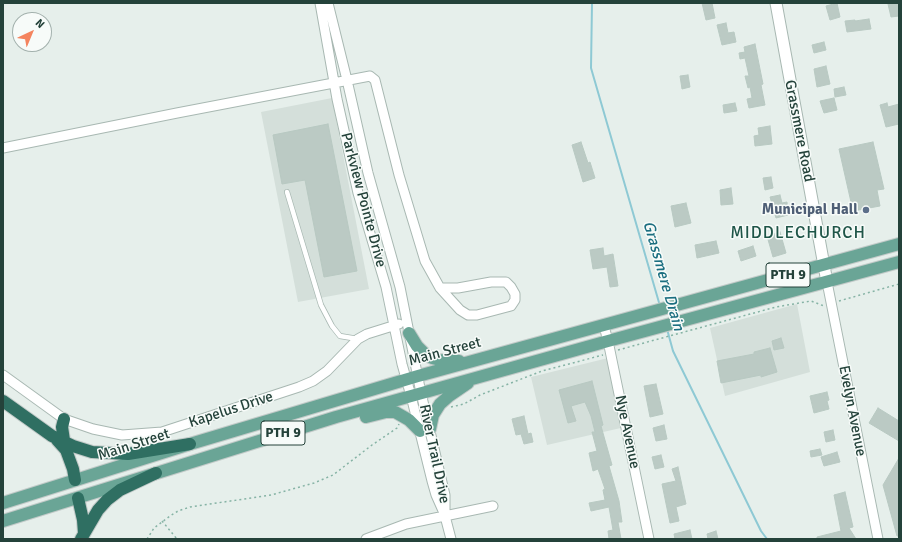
<!DOCTYPE html>
<html>
<head>
<meta charset="utf-8">
<style>
  body { margin:0 }
  #map { position:relative; width:902px; height:542px; overflow:hidden; background:#e6efeb; font-family:Signika,sans-serif }
  canvas { display:block }
  .frame { position:absolute; inset:0; border:4px solid #24423a; pointer-events:none }
  .north { position:absolute; left:12px; top:12px; width:40px; height:40px; box-sizing:border-box; background:#f7fbf9; border:1px solid #a3b1ad; border-radius:50%; rotate:44deg; font-size:11px; font-weight:700; line-height:16px; text-align:center; color:#24423a }
  .north::after { content:''; display:block; margin:auto; width:14px; height:18px; background:#f4845f; clip-path:polygon(50% 0,100% 100%,50% 72%,0 100%) }
</style>
</head>
<body>
<div id="map">
<canvas width="902" height="542"></canvas>
<div class="frame"></div>
<div class="north">N</div>
</div>
<script>
const g = document.querySelector('canvas').getContext('2d');
g.lineJoin = 'round';
function paint(path, color) { g.fillStyle = color; g.fill(path, 'evenodd'); }
const poly = rows => new Path2D(rows.map(r => 'M' + r).join(''));
function trace(path, color, width, dash) { g.strokeStyle = color; g.lineWidth = width; g.lineCap = dash ? 'butt' : 'round'; g.setLineDash(dash || []); g.stroke(path); }
function write(font, color, halo, rows, align = 'center') {
  g.font = font + ' Signika,sans-serif'; g.lineWidth = 3; g.setLineDash([]); g.textBaseline = 'middle'; g.strokeStyle = halo; g.fillStyle = color; for (const [text, x, y, turn = 0] of rows) {
    g.save(); g.translate(x, y); g.rotate((+turn || 0) * Math.PI / 180); g.textAlign = isNaN(turn) ? turn : align; if (halo) g.strokeText(text, 0, 0); g.fillText(text, 0, 0); g.restore();
  }
}
paint(poly([
  [332,98,369,289,298,302,261,112],
  [797,304,810,372,725,396,710,328],
  [608,358,625,427,547,445,531,377]
]), '#d4dfda');
trace(poly([
  [592,3,591,68,660,306],
  [667,329,673,351,761,531,767,539]
]), '#8ec9d4', 2);
const building = poly([
  [702,3,712,3,715,18,706,20,702,3],
  [837,3,840,17,830,20,826,6,837,3],
  [899,3,899,16,891,17,888,4,899,3],
  [869,19,871,29,847,32,845,21,855,20,855,21,869,19],
  [726,23,728,33,734,32,736,42,722,45,717,25,726,23],
  [824,42,826,50,814,53,812,45,824,42],
  [755,44,763,84,761,85,765,105,749,108,747,99,752,98,750,87,748,88,745,76,749,76,745,58,740,59,739,53,745,52,744,47,755,44],
  [826,66,830,84,817,87,814,69,826,66],
  [688,75,690,87,682,89,680,76,688,75],
  [844,87,846,95,835,97,834,89,844,87],
  [834,98,837,110,824,113,820,101,834,98],
  [735,103,737,111,724,113,723,105,735,103],
  [887,103,888,107,899,104,899,124,886,127,880,105,887,103],
  [328,124,357,271,324,277,305,180,282,184,273,135,328,124],
  [770,126,772,144,755,146,754,136,759,135,758,128,770,126],
  [581,142,588,163,590,162,595,178,583,182,572,145,581,142],
  [873,142,884,189,877,190,880,206,853,211,839,149,873,142],
  [771,177,773,188,765,190,763,178,771,177],
  [731,188,733,204,721,205,720,190,731,188],
  [780,195,782,203,787,202,788,215,776,218,770,197,780,195],
  [686,203,691,223,675,227,671,206,686,203],
  [780,232,786,253,773,257,767,236,780,232],
  [716,241,719,253,697,258,695,245,716,241],
  [753,246,756,256,741,261,738,251,753,246],
  [603,248,604,256,613,254,618,286,610,287,607,267,593,269,590,250,603,248],
  [781,338,784,348,774,350,772,341,781,338],
  [770,348,777,372,761,377,761,375,721,383,717,361,754,354,754,352,770,348],
  [592,381,603,425,601,426,612,465,609,466,619,501,622,522,618,522,621,539,609,539,608,531,613,530,609,507,591,511,589,503,605,500,603,490,605,489,598,469,593,471,589,453,597,451,592,432,595,432,591,416,585,402,571,406,576,421,568,423,559,390,592,381],
  [656,384,663,414,650,417,644,386,656,384],
  [827,392,829,400,827,401,829,409,814,413,810,396,827,392],
  [878,408,899,421,899,441,869,423,878,408],
  [524,416,528,434,531,433,533,442,524,444,521,434,516,435,512,419,524,416],
  [664,425,667,439,656,441,653,428,664,425],
  [833,430,835,440,826,442,824,432,833,430],
  [820,449,822,455,811,457,810,451,820,449],
  [837,452,840,462,824,466,821,457,837,452],
  [661,455,664,467,655,469,652,457,661,455],
  [899,458,899,536,897,536,883,485,899,458],
  [678,467,686,504,676,507,679,521,670,523,662,484,676,481,672,469,678,467],
  [845,492,853,527,849,528,856,539,817,539,817,537,841,531,834,495,845,492],
  [690,530,692,539,675,539,674,534,690,530],
  [716,531,718,539,708,539,707,534,716,531]
]);
paint(building, '#bbcac4');
trace(building, '#b8c9c2', 1);
const service = poly([
  [287,192,321,305,332,326,340,336,358,339]
]);
const minor = poly([
  [320,3,337,99,358,193,386,287,402,364,411,396,432,481,436,495,444,513],
  [328,3,347,80,368,173,400,287,421,393,445,495,445,516,451,539],
  [3,148,177,113,370,76,375,80,399,175,425,261,440,288,460,310,468,315,477,315,511,306,515,300,515,294,511,287,506,282,491,282,458,288,440,288],
  [827,282,878,539],
  [604,326,608,341,649,539],
  [3,375,64,419,93,429,122,435,162,432,299,387,313,381,327,371,358,339,367,334,399,324],
  [366,539,406,524,493,506]
]);
const tertiary = poly([
  [776,3,827,282]
]);
const primary = poly([
  [409,333,417,346,426,355,432,358,440,360,459,361],
  [366,417,386,412,395,412,409,420,420,431],
  [430,429,433,415,440,404,449,396,468,383],
  [3,503,190,444,418,376,899,244],
  [3,521,336,417,608,341,899,262]
]);
const motorway = poly([
  [3,401,52,436,73,446,92,452,128,454,190,444],
  [64,419,62,427,65,447],
  [57,440,66,450,73,469,75,480],
  [78,498,83,520,84,533],
  [81,539,98,510,107,500,120,490,156,473]
]);
trace(service, '#a8b8b2', 6);
trace(minor, '#a8b8b2', 11);
trace(tertiary, '#a8b8b2', 13);
trace(primary, '#c2cac8', 14);
trace(motorway, '#c2cac8', 14);
trace(poly([
  [839,301,899,284],
  [618,350,776,307,811,301,824,306],
  [451,407,464,404,480,395,542,371,603,355],
  [162,521,177,539],
  [147,539,154,528,170,516,178,511,190,507,271,495,314,483,333,475,372,445,397,428,399,424]
]), '#86b3a5', 1.5, [2, 3]);
trace(service, '#fff', 4.5);
trace(minor, '#fff', 9);
trace(tertiary, '#fff', 11);
trace(primary, '#6aa596', 12);
trace(motorway, '#2f6f62', 12);
for (const [x, y, r, color] of [
  [866,210,4,"#5c6f8a"]
]) { const dot = new Path2D(); dot.arc(x, y, r, 0, 2 * Math.PI); g.fillStyle = color; g.fill(dot); trace(dot, '#f7fbf9', 1.5); }
for (const [x, y, w] of [
  [788,275,44],
  [283,433,44]
]) { const box = new Path2D(); box.roundRect(x - w / 2, y - 12, w, 24, 3); g.fillStyle = '#f7fbf9'; g.fill(box); trace(box, '#24423a', 1); }
write('bold 14px', '#24423a', null, [
  ["PTH 9",788,275],
  ["PTH 9",283,433]
]);
write('15px', '#24423a', '#f7fbf9', [
  ["Grassmere Road",799,131,79],
  ["Parkview Pointe Drive",363,200,75],
  ["Main Street",445,352,-15],
  ["Kapelus Drive",231,410,-18],
  ["Evelyn Avenue",852,411,79],
  ["Nye Avenue",627,432,78],
  ["Main Street",134,445,-18],
  ["River Trail Drive",434,454,78]
]);
write('bold 15px', '#4e5e75', '#f7fbf9', [
  ["Municipal Hall",858,210]
], 'right');
write('italic 16px', '#1c6f80', '#f7fbf9', [
  ["Grassmere Drain",663,276,74]
]);
g.letterSpacing = '1px';
write('17px', '#1f5548', '#f7fbf9', [
  ["MIDDLECHURCH",798,234]
]);
g.letterSpacing = '0px';
</script>
</body>
</html>
